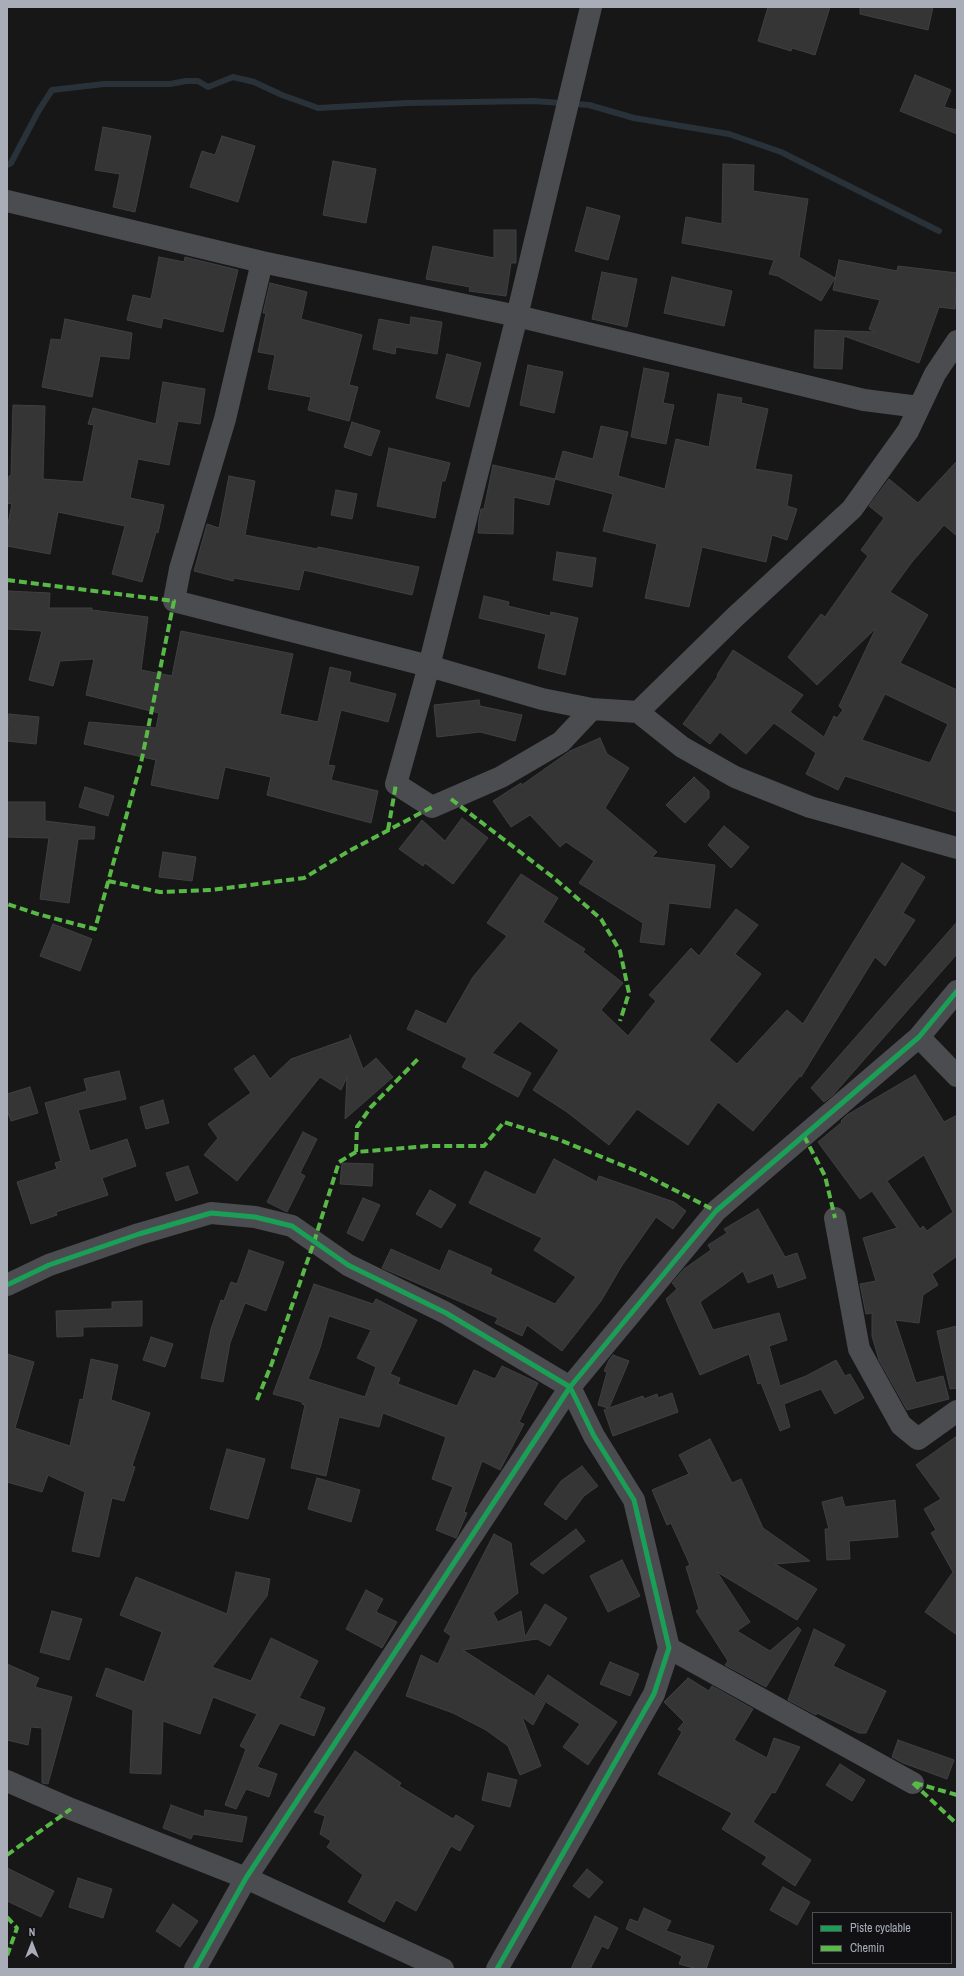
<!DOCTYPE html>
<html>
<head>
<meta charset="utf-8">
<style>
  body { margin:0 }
  #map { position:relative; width:964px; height:1976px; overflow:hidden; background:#171717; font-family:"Archivo Narrow",sans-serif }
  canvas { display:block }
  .frame { position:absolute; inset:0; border:8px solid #a8adb8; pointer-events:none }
  .legend { position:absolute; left:812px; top:1912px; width:140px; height:52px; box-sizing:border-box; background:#111113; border:1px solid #4d4f55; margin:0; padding:5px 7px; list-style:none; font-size:12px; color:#a8adb8 }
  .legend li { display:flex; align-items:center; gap:8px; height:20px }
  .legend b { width:20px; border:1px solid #4d4f55 }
  .north { position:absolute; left:12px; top:1924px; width:40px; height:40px; -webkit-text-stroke:3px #111113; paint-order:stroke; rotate:0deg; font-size:11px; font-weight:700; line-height:16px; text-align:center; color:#a8adb8 }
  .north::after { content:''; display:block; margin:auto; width:14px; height:18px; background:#a8adb8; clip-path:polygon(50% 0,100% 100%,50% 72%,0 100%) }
</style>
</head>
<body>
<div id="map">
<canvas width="964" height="1976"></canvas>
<div class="frame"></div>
<ul class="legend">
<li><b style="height:5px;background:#1a9f57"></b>Piste cyclable</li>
<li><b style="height:5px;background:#58b947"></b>Chemin</li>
</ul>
<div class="north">N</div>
</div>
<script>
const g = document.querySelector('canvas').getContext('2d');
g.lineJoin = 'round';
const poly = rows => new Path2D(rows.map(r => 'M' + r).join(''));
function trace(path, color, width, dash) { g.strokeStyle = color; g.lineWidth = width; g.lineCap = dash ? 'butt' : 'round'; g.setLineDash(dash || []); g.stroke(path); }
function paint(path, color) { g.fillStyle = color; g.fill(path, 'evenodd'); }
trace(poly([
  [7,165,11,163,39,110,52,90,104,84,170,84,186,81,198,81,208,87,233,77,254,82,282,95,318,108,407,103,534,101,589,105,634,118,729,134,781,152,939,231]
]), '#2a3239', 6);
const building = poly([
  [768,7,830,7,815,55,792,48,791,51,758,41,768,7],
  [860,7,933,7,928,30,860,14,860,7],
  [915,75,951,90,944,107,957,110,957,134,900,111,915,75],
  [103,127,151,136,135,212,113,207,120,174,95,170,103,127],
  [222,136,255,146,238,202,190,187,202,151,215,155,222,136],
  [333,161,376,169,366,223,323,215,333,161],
  [723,164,754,165,753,191,808,199,799,257,835,278,821,301,778,276,769,274,774,260,682,243,686,217,722,224,723,164],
  [587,207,620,216,608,260,575,251,587,207],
  [494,230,516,230,516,263,511,263,506,296,469,291,470,287,426,279,433,246,494,258,494,230],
  [159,257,184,262,185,257,238,270,223,332,163,318,161,328,127,320,133,295,151,299,159,257],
  [839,260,897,271,898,266,957,273,955,309,939,307,919,363,844,336,842,369,814,368,815,330,875,332,869,329,880,300,833,290,839,260],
  [602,272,637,279,627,327,592,319,602,272],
  [672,277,732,291,724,326,664,313,672,277],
  [270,283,307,292,301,319,362,335,349,385,358,387,349,421,308,410,311,397,268,389,275,355,258,352,266,313,263,313,270,283],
  [411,317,442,322,437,354,396,347,395,354,373,349,379,319,410,325,411,317],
  [65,319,132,333,129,359,100,356,92,397,42,387,51,339,61,340,65,319],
  [447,354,481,363,469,407,436,398,447,354],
  [528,365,563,372,554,413,520,405,528,365],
  [644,368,669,373,663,403,674,405,666,444,631,437,644,368],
  [163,382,205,389,200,424,178,421,169,465,138,459,130,498,164,505,158,533,156,532,142,582,112,574,125,526,58,512,50,554,7,546,7,529,12,504,7,503,9,476,11,476,13,405,45,406,43,479,83,482,94,425,88,424,93,408,156,424,163,382],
  [718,394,742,398,741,403,768,409,755,469,792,475,787,506,797,509,787,540,772,535,766,562,702,547,689,607,645,598,657,544,603,531,613,494,555,479,563,451,593,459,601,426,628,432,618,476,665,489,676,439,709,447,718,394],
  [352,422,380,431,371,456,344,447,352,422],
  [389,448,450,463,445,481,442,481,435,518,377,506,389,448],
  [957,461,957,536,944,525,912,562,890,592,928,615,900,663,957,690,957,812,845,776,838,790,806,774,816,753,774,723,746,754,720,732,710,744,683,724,718,676,717,675,733,650,803,695,790,712,824,737,834,716,837,718,843,710,839,706,876,628,817,685,788,657,821,614,825,617,868,556,861,550,884,518,869,506,889,479,918,503,957,461],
  [885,694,948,724,930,763,862,740,885,694],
  [493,465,555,479,549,505,514,497,513,534,478,533,479,519,481,509,484,509,493,465],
  [229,476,255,481,245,535,317,549,318,547,419,567,412,595,304,570,299,590,234,578,233,581,194,571,207,524,219,528,229,476],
  [336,490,357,494,352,519,331,515,336,490],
  [557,552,596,558,592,587,553,580,557,552],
  [8,591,50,593,49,608,92,608,92,610,148,617,141,670,172,676,181,631,293,654,280,714,318,722,330,667,351,672,349,682,396,694,388,722,341,710,328,765,335,766,331,780,378,791,371,823,267,795,271,777,225,767,218,799,151,785,156,760,84,744,89,722,156,728,159,713,86,695,94,659,60,661,53,686,29,680,42,631,7,629,8,591],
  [484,596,509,602,508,606,550,616,551,612,578,618,565,675,538,668,546,634,479,618,484,596],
  [479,700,480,706,522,715,515,741,480,732,437,737,434,705,479,700],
  [9,714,39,717,36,744,7,741,9,714],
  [600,738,607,754,629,768,605,808,657,852,652,857,715,865,710,908,669,903,664,945,640,942,643,923,579,883,594,861,566,842,560,847,530,815,511,827,493,801,521,783,522,785,570,751,600,738],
  [694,777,709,791,709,798,685,823,666,805,694,777],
  [85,787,114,796,108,816,79,807,85,787],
  [7,802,45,802,45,821,95,827,94,839,78,839,69,903,40,899,49,838,7,837,7,802],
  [462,818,488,838,453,884,425,863,423,866,399,849,422,820,445,841,462,818],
  [724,826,749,847,731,868,708,845,724,826],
  [163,852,196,857,192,881,159,877,163,852],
  [902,863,925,877,903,913,915,920,885,966,875,957,801,1077,800,1076,753,1131,718,1102,688,1145,637,1109,609,1145,567,1112,533,1090,559,1050,520,1021,492,1053,531,1073,518,1097,462,1067,467,1058,407,1029,416,1010,446,1024,473,977,507,936,487,923,521,874,558,898,543,922,585,949,583,952,623,983,601,1010,628,1036,656,1001,649,995,691,948,699,956,736,909,758,925,735,954,761,974,709,1040,737,1064,787,1010,803,1024,902,863],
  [957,922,957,954,833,1095,824,1102,811,1088,957,922],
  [53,924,92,939,80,971,40,956,53,924],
  [350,1035,363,1069,376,1058,393,1077,345,1119,347,1077,341,1090,320,1077,237,1181,204,1155,218,1138,208,1124,251,1093,234,1069,254,1055,270,1079,291,1059,350,1038,350,1035],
  [119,1071,126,1099,78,1110,90,1151,127,1139,136,1166,102,1178,108,1195,56,1212,57,1215,31,1224,17,1182,57,1169,55,1163,61,1161,45,1103,87,1091,84,1079,119,1071],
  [915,1075,944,1122,957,1115,957,1256,932,1274,938,1285,923,1295,919,1323,895,1320,916,1383,943,1376,949,1399,907,1410,879,1360,872,1336,872,1313,866,1314,860,1284,876,1281,863,1238,897,1228,872,1191,860,1199,818,1142,842,1122,841,1121,847,1115,915,1075],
  [924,1155,953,1212,927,1231,923,1226,920,1229,887,1181,924,1155],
  [30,1087,38,1113,11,1121,7,1110,7,1094,30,1087],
  [163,1100,169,1123,146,1129,140,1107,163,1100],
  [303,1132,317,1139,300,1173,305,1176,287,1212,267,1202,303,1132],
  [554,1159,597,1182,599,1176,674,1202,686,1211,673,1229,656,1217,621,1267,601,1301,562,1351,527,1325,522,1336,495,1323,498,1318,382,1268,391,1249,440,1271,449,1250,492,1269,490,1274,555,1304,576,1277,534,1250,542,1238,469,1203,485,1171,535,1195,554,1159],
  [342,1163,373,1164,372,1186,340,1184,342,1163],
  [188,1166,198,1193,176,1201,166,1173,188,1166],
  [430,1190,456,1205,441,1228,416,1214,430,1190],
  [363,1198,380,1205,363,1241,347,1233,363,1198],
  [758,1209,785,1257,797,1253,806,1278,778,1288,773,1273,748,1283,743,1271,700,1302,713,1330,779,1313,787,1340,769,1346,780,1386,806,1376,836,1360,845,1376,850,1374,864,1398,835,1414,821,1389,784,1404,790,1427,780,1431,761,1383,758,1384,749,1354,700,1375,666,1299,677,1289,672,1283,684,1269,711,1250,708,1245,727,1233,724,1229,758,1209],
  [249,1250,284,1262,266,1311,245,1303,230,1343,223,1382,201,1378,211,1329,221,1300,224,1301,231,1282,237,1284,249,1250],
  [314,1284,373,1304,376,1299,417,1320,390,1374,400,1378,398,1384,457,1406,474,1370,495,1379,502,1366,538,1383,519,1422,524,1424,500,1470,482,1461,464,1512,467,1513,456,1538,436,1530,453,1487,432,1479,446,1437,383,1413,379,1427,339,1417,326,1476,291,1468,305,1405,302,1404,302,1402,273,1394,314,1284],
  [329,1316,371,1330,357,1358,376,1367,365,1397,308,1379,320,1348,329,1316],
  [142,1301,142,1326,83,1327,83,1336,57,1337,56,1311,112,1309,112,1302,142,1301],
  [957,1326,957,1388,950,1389,937,1331,957,1326],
  [151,1337,173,1344,165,1367,143,1360,151,1337],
  [7,1354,34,1362,15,1428,70,1446,80,1399,83,1400,91,1359,118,1365,111,1400,150,1413,132,1466,135,1467,124,1501,112,1498,99,1557,72,1551,85,1492,48,1475,42,1492,7,1482,7,1354],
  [613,1355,629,1361,609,1408,643,1396,644,1399,657,1394,658,1398,672,1393,678,1412,613,1436,604,1410,608,1408,598,1405,607,1372,604,1371,609,1360,613,1355],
  [957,1436,957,1635,925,1612,953,1572,931,1533,936,1530,924,1509,941,1499,916,1465,957,1436],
  [710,1439,732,1483,741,1479,763,1528,810,1561,775,1564,817,1589,797,1620,717,1572,750,1622,737,1631,770,1651,798,1627,801,1630,766,1687,725,1665,728,1661,696,1611,699,1609,686,1567,690,1565,671,1523,667,1525,652,1490,689,1474,679,1455,710,1439],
  [227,1449,265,1459,248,1519,210,1509,227,1449],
  [582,1466,598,1486,584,1496,566,1520,544,1504,561,1481,582,1466],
  [317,1478,360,1490,351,1522,308,1509,317,1478],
  [842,1497,845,1507,895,1500,898,1537,849,1541,850,1559,827,1560,825,1529,829,1529,822,1502,842,1497],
  [576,1529,585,1541,543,1574,530,1564,576,1529],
  [494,1534,511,1543,518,1593,493,1613,498,1622,521,1611,525,1637,545,1604,567,1618,550,1646,537,1639,463,1650,545,1703,533,1725,522,1717,541,1766,520,1775,508,1746,486,1730,453,1713,406,1696,421,1655,438,1664,451,1636,444,1631,494,1534],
  [622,1560,640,1596,608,1612,590,1576,622,1560],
  [236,1572,270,1579,267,1596,212,1667,251,1681,271,1638,318,1661,299,1698,325,1708,314,1736,280,1723,257,1767,277,1774,269,1797,246,1789,236,1809,225,1805,246,1749,240,1746,257,1714,213,1697,200,1734,163,1721,161,1774,130,1773,133,1710,96,1696,106,1668,144,1682,162,1632,120,1615,136,1577,227,1614,236,1572],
  [366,1590,383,1599,376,1612,397,1622,382,1648,346,1629,366,1590],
  [52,1611,82,1619,69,1660,40,1652,52,1611],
  [814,1629,845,1645,833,1666,886,1691,866,1733,859,1733,817,1713,816,1715,788,1700,814,1629],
  [610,1662,639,1674,630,1696,600,1684,610,1662],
  [7,1664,39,1678,35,1687,72,1697,48,1784,42,1783,42,1728,31,1727,28,1745,7,1740,7,1664],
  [548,1675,617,1722,588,1765,563,1747,580,1724,535,1695,548,1675],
  [688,1678,709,1691,712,1686,753,1709,734,1740,767,1758,774,1738,800,1747,775,1793,772,1792,753,1822,811,1860,795,1886,762,1864,767,1857,722,1829,732,1813,658,1774,682,1732,678,1729,684,1722,664,1702,688,1678],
  [898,1740,954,1760,947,1779,903,1763,892,1757,898,1740],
  [355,1751,401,1783,399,1786,453,1819,456,1815,474,1826,460,1851,451,1846,416,1911,396,1900,384,1922,348,1902,363,1875,327,1847,331,1841,320,1834,325,1816,314,1812,355,1751],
  [840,1764,865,1780,852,1801,826,1785,840,1764],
  [488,1773,517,1780,510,1807,482,1800,488,1773],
  [171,1805,204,1817,205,1810,247,1817,242,1842,193,1834,191,1839,163,1828,171,1805],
  [7,1868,54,1891,41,1917,7,1901,7,1868],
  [587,1869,603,1882,589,1898,573,1886,587,1869],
  [78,1878,112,1889,103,1918,69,1907,78,1878],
  [783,1887,810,1902,797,1925,770,1910,783,1887],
  [173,1904,198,1921,180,1947,156,1931,173,1904],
  [644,1908,671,1921,666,1931,714,1946,706,1969,697,1969,679,1964,682,1956,626,1929,630,1919,638,1922,644,1908],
  [595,1916,618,1928,608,1949,602,1946,590,1969,571,1969,595,1916]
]);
paint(building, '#353536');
trace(building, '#3f4043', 1);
trace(poly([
  [591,7,517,316,429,666,396,784,432,807,501,777,561,742,592,709],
  [7,201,262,262,517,316,864,400,919,407],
  [262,262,225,419,180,569,174,601,429,666,542,699,592,709,638,712,682,747,735,777,810,807,957,848],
  [638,712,735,617,852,509,908,431,935,374,957,341],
  [919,1037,957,1076],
  [835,1218,859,1349,901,1425,918,1439,957,1411],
  [7,1285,49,1265,139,1234,211,1213,255,1217,292,1226,348,1265,446,1313,570,1387,594,1436,634,1500,669,1648,654,1694,497,1969],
  [669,1648,913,1783],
  [7,1781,71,1809,246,1878,443,1969],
  [195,1969,246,1878,570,1387,716,1211,919,1037,957,991]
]), '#4b4c50', 22);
trace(poly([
  [7,580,174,601,141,763,95,929,41,915,7,904],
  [451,799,554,878,601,919,620,951,629,993,620,1021],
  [388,830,396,784],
  [108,881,160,892,211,890,304,878,349,851,432,807],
  [804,1136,825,1176,835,1218],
  [356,1152,357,1127,371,1107,418,1059],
  [257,1400,272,1363,314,1242,339,1162,356,1152,428,1146,484,1146,504,1122,560,1140,639,1172,716,1211],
  [913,1783,957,1824],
  [915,1783,957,1795],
  [7,1855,71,1809],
  [7,1917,17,1928,7,1956]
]), '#58b947', 4, [8, 4]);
trace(poly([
  [7,1285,49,1265,139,1234,211,1213,255,1217,292,1226,348,1265,446,1313,570,1387,594,1436,634,1500,669,1648,654,1694,497,1969],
  [195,1969,246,1878,570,1387,716,1211,919,1037,957,991]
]), '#1a9f57', 5);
</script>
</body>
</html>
